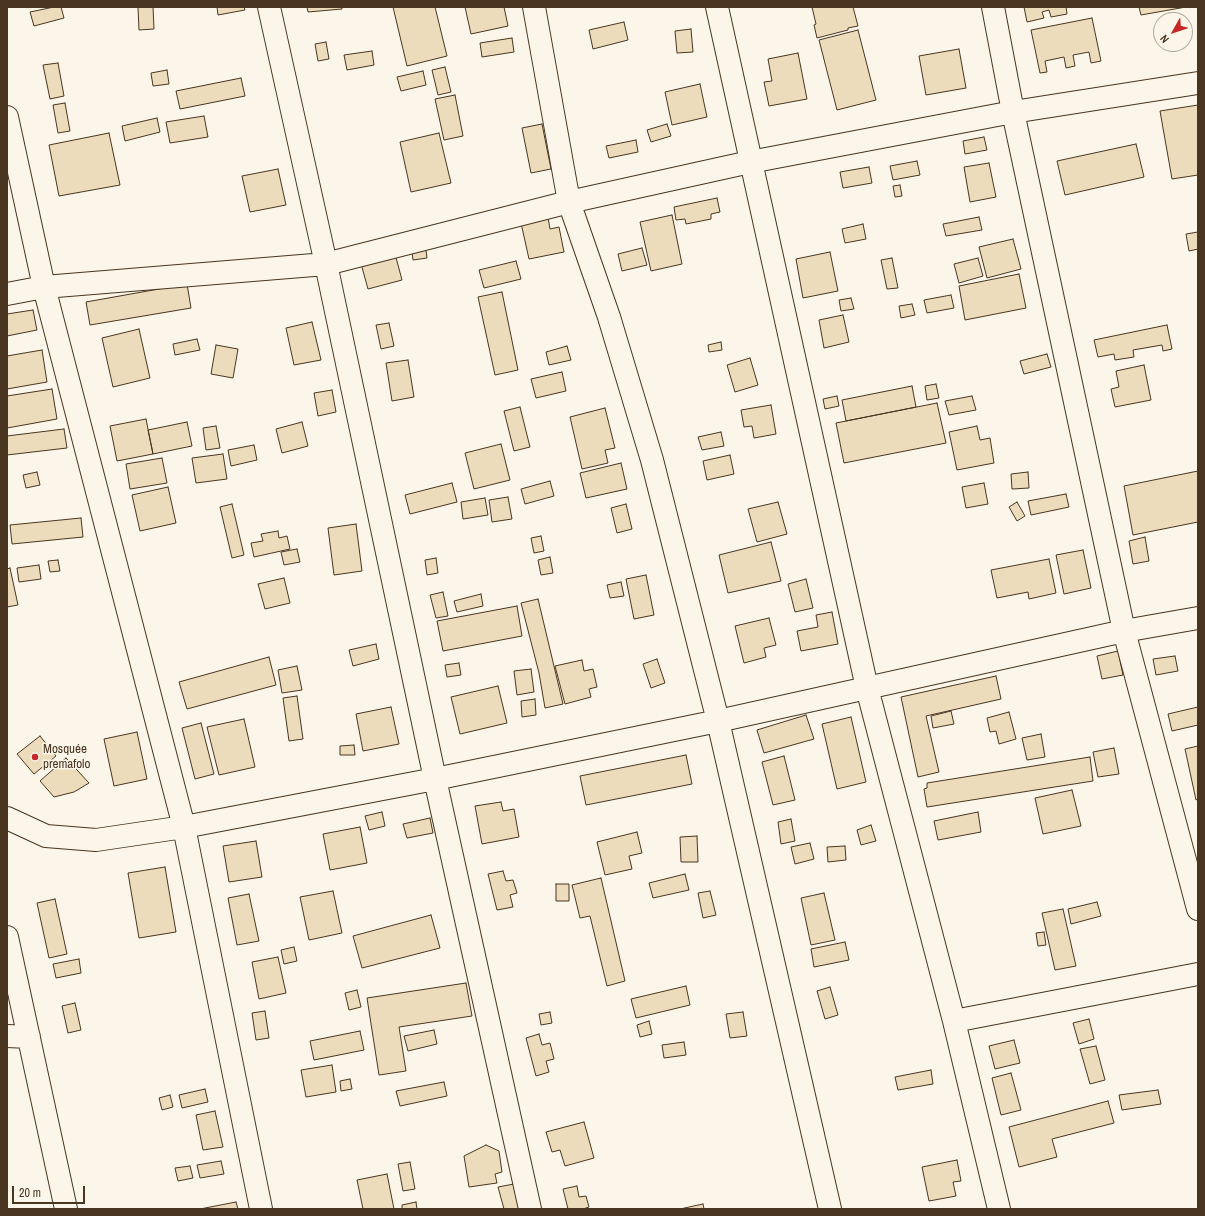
<!DOCTYPE html>
<html>
<head>
<meta charset="utf-8">
<style>
  body { margin:0 }
  #map { position:relative; width:1205px; height:1216px; overflow:hidden; background:#fbf6e9; font-family:"Archivo Narrow",sans-serif }
  canvas { display:block }
  .frame { position:absolute; inset:0; border:8px solid #4a3520; pointer-events:none }
  .north { position:absolute; left:1153px; top:12px; width:40px; height:40px; box-sizing:border-box; background:#fbf6e9; border:1px solid #b4a999; border-radius:50%; rotate:231deg; font-size:11px; font-weight:700; line-height:16px; text-align:center; color:#4a3520 }
  .north::after { content:''; display:block; margin:auto; width:14px; height:18px; background:#c62828; clip-path:polygon(50% 0,100% 100%,50% 72%,0 100%) }
  .scale { position:absolute; left:12px; top:1186px; width:73px; height:18px; box-sizing:border-box; border:2px solid #4a3520; border-top:0; padding-left:5px; font-size:12px; line-height:14px; white-space:nowrap; color:#4a3520; -webkit-text-stroke:3px #fbf6e9; paint-order:stroke }
</style>
</head>
<body>
<div id="map">
<canvas width="1205" height="1216"></canvas>
<div class="frame"></div>
<div class="north">N</div>
<div class="scale">20 m</div>
</div>
<script>
const g = document.querySelector('canvas').getContext('2d');
g.lineJoin = 'round';
function paint(path, color) { g.fillStyle = color; g.fill(path, 'evenodd'); }
const poly = rows => new Path2D(rows.map(r => 'M' + r).join(''));
function trace(path, color, width, dash) { g.strokeStyle = color; g.lineWidth = width; g.lineCap = dash ? 'butt' : 'round'; g.setLineDash(dash || []); g.stroke(path); }
function write(font, color, halo, rows, align = 'center') {
  g.font = font + ' "Archivo Narrow",sans-serif'; g.lineWidth = 3; g.setLineDash([]); g.textBaseline = 'middle'; g.strokeStyle = halo; g.fillStyle = color; for (const [text, x, y, turn = 0] of rows) {
    g.save(); g.translate(x, y); g.rotate((+turn || 0) * Math.PI / 180); g.textAlign = isNaN(turn) ? turn : align; if (halo) g.strokeText(text, 0, 0); g.fillText(text, 0, 0); g.restore();
  }
}
const building = poly([
  [54,7,61,7,64,18,34,26,30,12,54,7],
  [138,7,153,7,154,29,139,30,138,7],
  [217,7,244,7,245,10,218,15,217,7],
  [307,7,342,7,342,9,308,12,307,7],
  [393,7,435,7,447,56,407,66,393,7],
  [465,7,504,7,508,26,471,34,465,7],
  [812,7,853,7,858,26,848,28,848,30,817,38,814,25,816,24,812,7],
  [1024,7,1066,7,1067,14,1051,17,1049,10,1042,12,1044,18,1027,22,1024,7],
  [1139,7,1186,7,1141,15,1139,7],
  [1092,18,1101,61,1091,63,1089,52,1073,55,1075,66,1066,68,1064,57,1045,61,1047,72,1040,73,1031,30,1092,18],
  [624,22,628,40,593,49,589,30,624,22],
  [691,29,693,52,677,53,675,31,691,29],
  [858,30,876,100,837,110,819,40,858,30],
  [512,38,514,52,482,57,480,43,512,38],
  [326,42,329,59,318,61,315,44,326,42],
  [959,49,966,88,926,95,919,56,959,49],
  [372,51,374,65,347,70,344,55,372,51],
  [798,53,807,99,769,106,764,82,772,81,768,59,798,53],
  [58,63,64,96,50,99,43,65,58,63],
  [445,67,451,92,438,95,432,70,445,67],
  [167,70,169,84,153,86,151,73,167,70],
  [423,71,426,85,401,91,397,77,423,71],
  [241,78,245,96,180,109,176,91,241,78],
  [700,84,707,117,672,125,665,92,700,84],
  [455,95,463,136,444,140,435,99,455,95],
  [65,103,70,131,58,133,53,105,65,103],
  [1198,105,1198,175,1172,179,1160,111,1198,105],
  [204,116,208,137,170,143,166,122,204,116],
  [157,118,160,132,125,141,122,126,157,118],
  [542,124,551,169,531,173,522,128,542,124],
  [667,124,671,136,651,142,647,130,667,124],
  [109,133,120,185,59,196,49,145,109,133],
  [439,133,451,183,411,192,400,142,439,133],
  [984,137,987,150,965,154,963,141,984,137],
  [636,140,638,152,609,158,606,146,636,140],
  [1136,144,1144,177,1065,195,1057,161,1136,144],
  [917,161,920,175,893,180,890,166,917,161],
  [989,163,996,197,970,202,964,167,989,163],
  [869,167,872,183,843,188,840,172,869,167],
  [278,169,286,205,250,212,242,176,278,169],
  [900,185,902,196,895,197,893,186,900,185],
  [717,198,720,212,711,214,711,219,686,224,685,219,676,220,674,207,717,198],
  [672,215,682,264,651,271,640,222,672,215],
  [548,217,550,229,559,227,564,252,529,259,521,223,548,217],
  [979,217,982,230,946,236,943,224,979,217],
  [863,224,866,239,845,243,842,229,863,224],
  [1198,232,1198,249,1189,251,1186,234,1198,232],
  [1013,239,1021,269,987,278,979,247,1013,239],
  [425,243,427,258,413,260,411,245,425,243],
  [642,248,647,265,622,271,618,254,642,248],
  [394,250,402,280,368,289,360,260,394,250],
  [830,252,838,291,803,298,796,259,830,252],
  [892,258,898,288,887,289,881,260,892,258],
  [978,258,983,276,959,283,954,264,978,258],
  [516,261,521,279,484,288,479,270,516,261],
  [1019,274,1026,308,965,320,959,286,1019,274],
  [187,284,191,308,90,325,86,302,187,284],
  [502,292,518,370,495,375,478,297,502,292],
  [951,295,954,308,927,313,924,300,951,295],
  [851,298,854,309,841,311,839,300,851,298],
  [912,304,915,315,901,318,899,306,912,304],
  [33,310,37,330,7,336,7,314,33,310],
  [843,315,849,342,824,348,819,320,843,315],
  [312,322,321,360,294,365,286,328,312,322],
  [389,323,394,346,381,349,376,325,389,323],
  [1167,325,1172,349,1163,351,1162,345,1133,350,1134,357,1115,360,1114,354,1098,357,1094,340,1167,325],
  [139,329,150,378,113,387,102,338,139,329],
  [197,339,200,350,175,355,173,344,197,339],
  [721,342,722,350,709,352,708,345,721,342],
  [216,345,238,349,233,378,211,374,216,345],
  [567,346,571,360,549,365,546,352,567,346],
  [42,350,47,382,7,389,7,356,42,350],
  [1047,354,1051,367,1024,374,1020,361,1047,354],
  [750,358,758,385,735,392,727,365,750,358],
  [408,360,414,397,392,401,386,363,408,360],
  [1144,365,1151,400,1115,407,1111,389,1119,387,1116,371,1144,365],
  [562,372,566,391,536,398,531,379,562,372],
  [936,384,939,398,927,400,925,386,936,384],
  [912,386,916,407,846,421,842,400,912,386],
  [52,389,57,419,7,428,7,396,52,389],
  [332,390,336,412,318,416,314,393,332,390],
  [837,396,839,406,825,409,823,399,837,396],
  [972,396,976,410,949,415,945,401,972,396],
  [937,403,946,443,844,463,836,423,937,403],
  [771,405,776,434,754,438,752,426,744,427,741,410,771,405],
  [520,407,530,447,514,451,504,411,520,407],
  [605,408,615,448,605,450,608,463,582,469,570,417,605,408],
  [146,419,153,454,117,461,110,426,146,419],
  [187,422,192,446,153,454,148,430,187,422],
  [302,422,308,446,282,453,276,429,302,422],
  [216,426,220,448,206,450,203,428,216,426],
  [977,426,980,440,990,438,994,463,957,470,949,432,977,426],
  [64,429,67,448,7,455,7,436,64,429],
  [721,432,724,446,702,450,698,437,721,432],
  [501,444,510,480,474,489,465,453,501,444],
  [254,445,257,460,231,466,228,450,254,445],
  [223,454,227,479,196,483,192,458,223,454],
  [730,455,734,474,707,480,703,461,730,455],
  [162,458,167,483,130,489,126,464,162,458],
  [621,463,627,489,586,498,580,473,621,463],
  [1198,471,1198,522,1133,535,1124,486,1198,471],
  [37,472,40,485,26,488,23,475,37,472],
  [1028,472,1029,488,1012,489,1011,474,1028,472],
  [550,481,554,496,525,504,521,489,550,481],
  [452,483,457,502,410,514,405,495,452,483],
  [984,483,988,504,966,508,962,487,984,483],
  [168,487,176,523,140,531,132,495,168,487],
  [1066,494,1069,507,1031,515,1028,501,1066,494],
  [508,497,512,519,492,522,489,500,508,497],
  [485,498,488,515,463,519,461,502,485,498],
  [778,502,787,534,757,542,748,509,778,502],
  [1017,502,1025,516,1017,521,1009,507,1017,502],
  [232,504,244,555,232,558,220,507,232,504],
  [626,504,632,529,617,533,611,508,626,504],
  [81,518,83,537,12,544,10,525,81,518],
  [356,524,362,571,334,575,328,528,356,524],
  [278,531,279,538,287,536,290,549,254,557,251,543,263,541,261,534,278,531],
  [541,536,544,551,534,553,531,538,541,536],
  [1145,537,1149,561,1133,564,1129,541,1145,537],
  [771,542,781,581,728,593,719,555,771,542],
  [297,549,300,562,284,565,281,552,297,549],
  [1083,550,1091,588,1064,594,1056,555,1083,550],
  [550,557,553,573,541,575,538,560,550,557],
  [436,558,438,573,427,575,425,560,436,558],
  [1049,559,1056,593,1029,599,1028,592,997,598,991,570,1049,559],
  [58,560,60,571,50,572,48,561,58,560],
  [39,565,41,579,19,582,17,568,39,565],
  [10,568,18,605,7,607,7,569,10,568],
  [646,575,654,615,634,619,626,579,646,575],
  [284,578,290,603,265,609,258,584,284,578],
  [806,579,813,608,795,612,788,584,806,579],
  [621,582,624,596,610,598,607,585,621,582],
  [443,592,448,616,436,618,430,595,443,592],
  [481,594,483,606,457,612,454,601,481,594],
  [538,599,563,704,545,708,539,673,521,603,538,599],
  [517,606,522,636,443,651,437,621,517,606],
  [832,612,838,644,801,651,797,631,818,627,816,615,832,612],
  [769,618,776,645,764,648,766,657,744,663,735,626,769,618],
  [376,644,379,659,353,666,349,650,376,644],
  [1118,651,1123,675,1102,679,1097,656,1118,651],
  [1175,656,1178,671,1156,675,1153,659,1175,656],
  [269,657,276,685,187,709,179,682,269,657],
  [657,659,665,683,651,688,643,664,657,659],
  [582,660,584,671,593,669,597,687,589,689,591,697,565,704,555,666,582,660],
  [459,663,461,675,447,677,445,665,459,663],
  [297,666,302,690,282,693,278,670,297,666],
  [531,669,534,692,517,695,514,671,531,669],
  [996,676,1001,699,926,716,939,772,918,777,901,697,996,676],
  [498,686,507,723,460,734,451,697,498,686],
  [297,696,303,739,289,741,283,698,297,696],
  [535,699,536,715,522,717,521,701,535,699],
  [391,707,399,744,363,751,356,714,391,707],
  [1198,707,1198,725,1172,731,1168,714,1198,707],
  [951,711,954,724,933,728,931,716,951,711],
  [1009,712,1016,739,999,744,996,731,990,732,987,718,1009,712],
  [806,715,814,739,764,753,757,730,806,715],
  [851,717,866,782,837,789,822,724,851,717],
  [244,719,255,767,219,775,207,727,244,719],
  [201,723,214,774,195,779,182,728,201,723],
  [137,732,147,779,114,786,104,739,137,732],
  [1041,734,1045,757,1027,760,1022,738,1041,734],
  [40,736,56,756,34,774,17,754,40,736],
  [354,745,355,755,340,755,340,746,354,745],
  [1198,746,1198,799,1196,800,1185,749,1198,746],
  [1114,748,1119,774,1098,777,1093,752,1114,748],
  [686,755,692,784,586,805,580,776,686,755],
  [784,756,795,800,773,805,762,762,784,756],
  [1090,757,1093,781,927,807,924,789,927,788,927,783,1090,757],
  [66,758,89,783,74,792,54,797,40,781,66,758],
  [1072,790,1081,826,1043,834,1035,798,1072,790],
  [501,802,503,811,514,809,519,837,482,844,475,806,501,802],
  [382,812,385,826,369,830,365,816,382,812],
  [978,812,981,832,938,840,934,821,978,812],
  [430,818,433,833,407,838,403,824,430,818],
  [791,819,795,841,781,844,778,822,791,819],
  [871,825,876,841,861,845,857,830,871,825],
  [360,827,367,863,330,870,323,834,360,827],
  [637,832,642,853,629,856,632,869,605,875,597,842,637,832],
  [697,836,698,862,681,862,680,837,697,836],
  [256,841,262,877,229,882,223,846,256,841],
  [810,843,814,859,795,864,791,847,810,843],
  [845,846,846,860,828,862,827,847,845,846],
  [165,867,176,932,139,938,128,873,165,867],
  [503,871,506,881,513,880,517,893,510,895,513,907,497,910,488,874,503,871],
  [685,874,689,890,653,898,649,883,685,874],
  [601,878,625,981,607,986,590,916,580,918,572,885,601,878],
  [556,884,569,884,569,901,556,901,556,884],
  [333,891,342,933,309,940,300,897,333,891],
  [710,891,716,915,703,918,698,893,710,891],
  [824,893,835,940,811,945,801,898,824,893],
  [249,894,259,941,237,945,228,898,249,894],
  [55,899,67,954,49,958,37,903,55,899],
  [1097,902,1101,916,1071,924,1068,909,1097,902],
  [1063,909,1076,966,1055,970,1042,913,1063,909],
  [431,915,440,948,362,968,353,936,431,915],
  [1044,932,1046,945,1038,946,1036,933,1044,932],
  [845,942,849,960,814,967,811,949,845,942],
  [294,947,297,961,284,964,281,950,294,947],
  [278,957,286,993,259,999,252,962,278,957],
  [79,959,81,973,56,978,53,964,79,959],
  [466,983,472,1016,399,1027,406,1071,379,1075,367,998,466,983],
  [686,986,690,1005,636,1018,631,999,686,986],
  [830,987,838,1015,825,1019,817,991,830,987],
  [357,990,361,1007,349,1010,345,993,357,990],
  [75,1003,81,1030,68,1033,62,1006,75,1003],
  [265,1011,269,1038,256,1040,252,1013,265,1011],
  [550,1012,552,1023,541,1025,539,1014,550,1012],
  [743,1012,747,1036,730,1038,726,1014,743,1012],
  [1089,1019,1094,1039,1079,1044,1073,1023,1089,1019],
  [649,1021,652,1034,640,1037,637,1025,649,1021],
  [434,1030,437,1044,408,1051,404,1036,434,1030],
  [360,1031,364,1050,314,1060,310,1041,360,1031],
  [539,1034,542,1045,550,1043,554,1059,546,1061,549,1072,536,1076,526,1038,539,1034],
  [1014,1040,1020,1063,995,1069,989,1046,1014,1040],
  [684,1042,686,1055,664,1058,662,1045,684,1042],
  [1096,1046,1105,1080,1090,1084,1080,1049,1096,1046],
  [332,1065,336,1092,306,1097,301,1070,332,1065],
  [931,1070,933,1084,898,1090,895,1077,931,1070],
  [1011,1073,1021,1110,1001,1115,992,1078,1011,1073],
  [350,1079,352,1089,341,1091,340,1081,350,1079],
  [444,1082,447,1096,400,1106,396,1091,444,1082],
  [205,1089,208,1102,182,1108,179,1095,205,1089],
  [1158,1090,1161,1104,1122,1110,1119,1095,1158,1090],
  [170,1095,173,1107,162,1110,159,1098,170,1095],
  [1108,1101,1114,1123,1052,1139,1057,1157,1019,1167,1009,1127,1108,1101],
  [215,1111,223,1147,203,1150,196,1115,215,1111],
  [584,1122,594,1158,565,1166,560,1150,552,1152,546,1132,584,1122],
  [486,1145,499,1151,502,1172,495,1174,497,1183,469,1187,464,1156,486,1145],
  [957,1160,961,1181,953,1182,956,1196,929,1201,922,1167,957,1160],
  [221,1161,224,1174,200,1178,197,1165,221,1161],
  [410,1162,415,1189,403,1191,398,1164,410,1162],
  [190,1166,193,1178,178,1181,175,1168,190,1166],
  [387,1174,394,1209,363,1209,357,1180,387,1174],
  [514,1184,520,1209,504,1209,498,1187,514,1184],
  [577,1186,579,1197,586,1196,589,1207,583,1209,568,1209,563,1189,577,1186],
  [236,1202,238,1209,200,1209,236,1202],
  [416,1202,417,1209,402,1209,402,1205,416,1202],
  [703,1204,704,1209,680,1209,703,1204]
]);
paint(building, '#ecdcbc');
trace(building, '#4a3520', 1);
const minor = poly([
  [269,7,326,264,435,779,530,1209],
  [534,7,569,202,609,317,652,460,718,721,830,1209],
  [717,7,867,688,954,1021,999,1209],
  [993,7,1013,112,1124,631,1198,909],
  [7,117,44,287,184,827,261,1209],
  [7,294,44,287,326,264,569,202,750,162,1013,112,1198,83],
  [7,818,46,836,96,840,184,827,435,779,718,721,1124,631,1198,618],
  [7,937,66,1209],
  [954,1021,1198,974],
  [7,1036,29,1037]
]);
trace(minor, '#4a3520', 24);
trace(minor, '#fbf6e9', 22);
for (const [x, y, r, color] of [
  [35,757,4,"#c62828"]
]) { const dot = new Path2D(); dot.arc(x, y, r, 0, 2 * Math.PI); g.fillStyle = color; g.fill(dot); trace(dot, '#fbf6e9', 1.5); }
write('13px', '#4a3520', '#fbf6e9', [
  ["Mosquée",43,750],
  ["premafolo",43,765]
], 'left');
</script>
</body>
</html>
